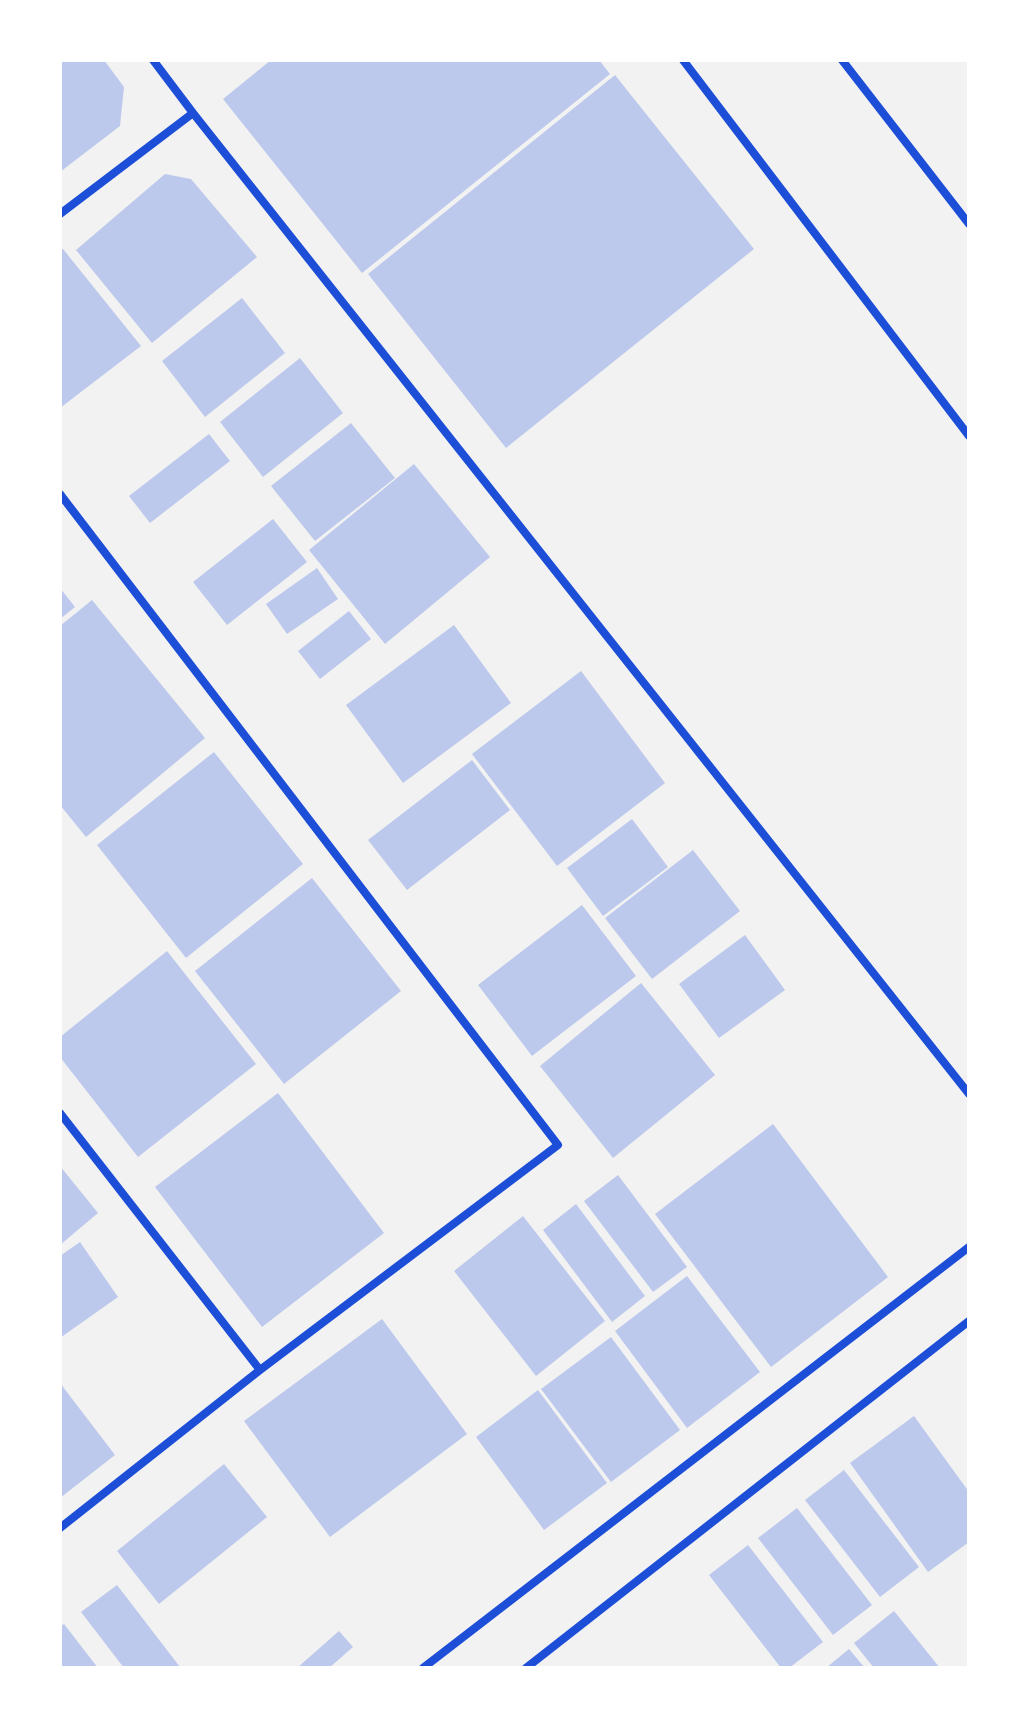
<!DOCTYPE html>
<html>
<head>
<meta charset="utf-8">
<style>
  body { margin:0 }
  #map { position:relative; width:1029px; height:1728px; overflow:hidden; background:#f2f2f2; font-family:"Fira Sans",sans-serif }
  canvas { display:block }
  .frame { position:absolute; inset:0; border:62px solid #fff; pointer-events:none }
</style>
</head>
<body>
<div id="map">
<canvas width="1029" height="1728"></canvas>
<div class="frame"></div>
</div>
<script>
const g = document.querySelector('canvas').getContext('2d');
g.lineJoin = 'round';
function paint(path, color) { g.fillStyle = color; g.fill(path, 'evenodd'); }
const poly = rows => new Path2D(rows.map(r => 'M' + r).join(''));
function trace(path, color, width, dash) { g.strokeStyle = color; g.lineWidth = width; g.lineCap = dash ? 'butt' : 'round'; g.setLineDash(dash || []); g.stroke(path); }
paint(poly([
  [60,60,104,60,124,87,120,126,60,172],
  [271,60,599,60,610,74,362,273,223,99],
  [615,75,754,249,506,448,368,274],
  [165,174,191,179,257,257,152,343,76,250],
  [63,249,141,346,60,408,60,251],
  [242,298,285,353,205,417,162,361],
  [300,358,343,413,263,477,220,422],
  [351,423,395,478,315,541,271,486],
  [209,434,230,461,150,523,129,496],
  [414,464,490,557,385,644,309,550],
  [273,519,307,562,227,625,193,582],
  [317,568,338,599,287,634,266,604],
  [60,588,75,607,60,619],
  [92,600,205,738,86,837,60,805,60,626],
  [349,611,371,639,320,679,298,651],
  [454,625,511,703,403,783,346,705],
  [581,671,665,783,557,866,472,754],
  [214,752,303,864,186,958,97,845],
  [472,760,510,810,407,890,368,840],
  [632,819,668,867,603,916,567,868],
  [693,850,740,911,652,979,605,918],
  [312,878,401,991,284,1084,195,971],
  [582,905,636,976,532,1056,478,985],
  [745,935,785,990,719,1038,679,984],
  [167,951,256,1064,138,1157,60,1057,60,1037],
  [641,983,715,1075,613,1158,540,1066],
  [278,1093,384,1233,262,1327,155,1187],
  [773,1124,888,1277,771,1367,655,1214],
  [60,1166,98,1213,60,1245],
  [618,1175,687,1267,653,1292,584,1201],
  [576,1204,645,1296,612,1322,543,1230],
  [523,1216,605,1321,536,1376,454,1271],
  [80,1242,118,1297,60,1338,60,1256],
  [687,1276,760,1372,687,1428,615,1331],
  [382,1319,467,1434,330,1537,244,1421],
  [611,1337,680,1430,611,1482,541,1389],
  [60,1383,115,1455,60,1498],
  [538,1390,607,1483,544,1530,476,1437],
  [914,1416,969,1492,969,1542,928,1572,850,1463],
  [224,1464,267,1517,159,1604,117,1551],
  [844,1470,919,1567,880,1597,805,1500],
  [797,1508,872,1605,833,1635,758,1538],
  [748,1545,823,1642,789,1668,781,1668,709,1575],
  [117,1585,180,1667,178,1668,124,1668,81,1612],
  [894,1611,940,1668,874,1668,854,1643],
  [64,1624,98,1668,60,1668,60,1627],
  [339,1631,353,1647,329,1668,297,1668],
  [849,1649,865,1668,826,1668]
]), '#bdc9ec');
trace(poly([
  [153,60,193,113,969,1094],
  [683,60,969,436],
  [842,60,969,224],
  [60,214,193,113],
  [60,494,558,1145,260,1370,60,1528],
  [60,1113,260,1370],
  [423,1668,969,1247],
  [526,1668,969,1321]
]), '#1d4ed8', 8);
</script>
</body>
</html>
